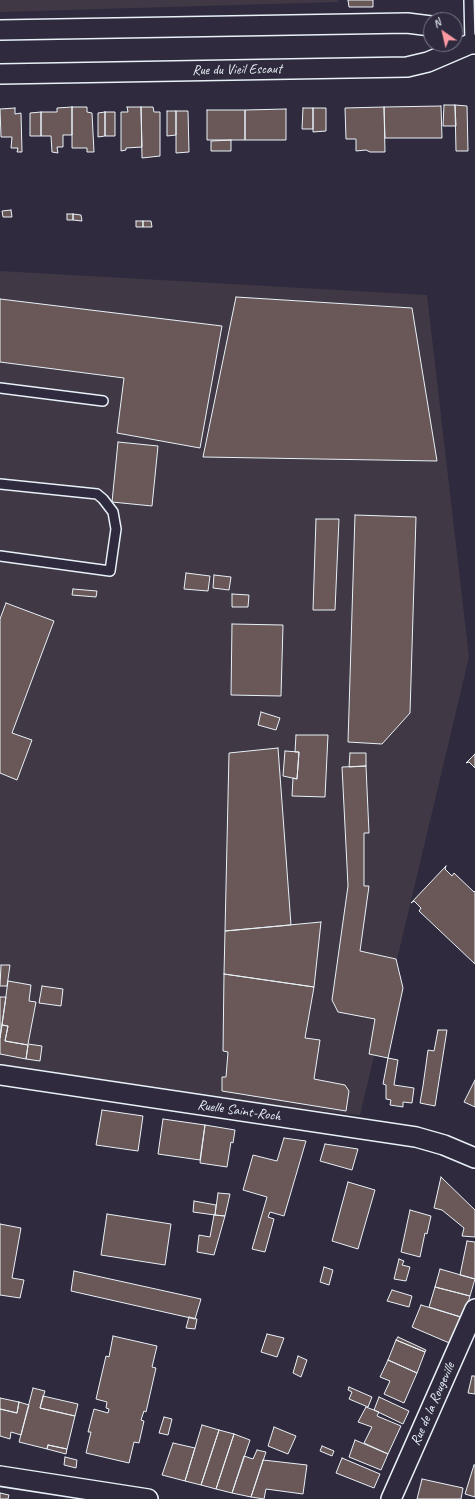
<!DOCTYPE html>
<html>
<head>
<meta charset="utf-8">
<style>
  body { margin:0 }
  #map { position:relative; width:475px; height:1499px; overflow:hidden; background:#2f2a3d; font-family:Caveat,sans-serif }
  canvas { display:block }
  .north { position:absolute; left:423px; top:12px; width:40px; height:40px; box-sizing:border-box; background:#2f2a3d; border:1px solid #797a88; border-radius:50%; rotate:326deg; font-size:11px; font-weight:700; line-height:16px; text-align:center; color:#e8f1f8 }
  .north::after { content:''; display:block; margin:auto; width:14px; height:18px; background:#ff9aa2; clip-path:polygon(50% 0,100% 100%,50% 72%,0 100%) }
</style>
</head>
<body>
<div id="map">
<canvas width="475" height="1499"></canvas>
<div class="north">N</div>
</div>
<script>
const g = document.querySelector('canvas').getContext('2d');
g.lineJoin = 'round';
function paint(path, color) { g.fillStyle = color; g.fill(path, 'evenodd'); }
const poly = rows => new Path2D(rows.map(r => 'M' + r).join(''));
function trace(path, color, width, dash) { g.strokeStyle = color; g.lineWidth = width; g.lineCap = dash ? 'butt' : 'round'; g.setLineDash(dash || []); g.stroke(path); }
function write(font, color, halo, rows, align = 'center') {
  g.font = font + ' Caveat,sans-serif'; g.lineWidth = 4; g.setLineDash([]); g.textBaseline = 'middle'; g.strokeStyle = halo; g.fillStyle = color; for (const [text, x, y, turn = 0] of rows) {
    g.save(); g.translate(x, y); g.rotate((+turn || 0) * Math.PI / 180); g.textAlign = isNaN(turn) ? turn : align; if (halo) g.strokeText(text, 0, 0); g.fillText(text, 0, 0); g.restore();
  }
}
paint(poly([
  [0,0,338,0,338,2,0,12],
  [0,271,427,295,469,657,360,1115,0,1077]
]), '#403845');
const building = poly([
  [348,0,373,0,373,7,349,7,348,0],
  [444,105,455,105,456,126,443,126,444,105],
  [455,105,467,106,468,151,456,151,455,105],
  [441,106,442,138,385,138,384,107,441,106],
  [72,107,72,135,63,135,63,147,57,147,58,153,52,152,51,136,41,136,41,112,57,112,57,108,72,107],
  [72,107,87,107,87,112,92,113,94,152,87,152,87,148,72,148,72,107],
  [127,107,141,107,142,147,126,148,126,150,121,151,121,112,128,112,127,107],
  [141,107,153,107,154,112,160,112,160,156,142,158,141,107],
  [384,107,385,152,370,152,366,150,356,151,356,139,346,139,345,108,384,107],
  [15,108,15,114,21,113,22,152,17,152,18,148,11,148,12,137,1,137,0,109,15,108],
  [303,108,313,108,313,129,302,129,303,108],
  [313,108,326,108,326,131,313,132,313,108],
  [286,109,286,140,245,140,245,110,286,109],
  [207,110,245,110,245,140,207,140,207,110],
  [167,111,176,111,176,135,167,136,167,111],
  [176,111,188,111,189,152,176,153,176,111],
  [41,112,41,136,30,136,30,113,41,112],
  [105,112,115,112,115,136,105,136,105,112],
  [105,112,105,136,98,137,98,113,105,112],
  [231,140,231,151,211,151,211,141,231,140],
  [11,210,12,217,3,217,2,211,11,210],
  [67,214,73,214,73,220,67,220,67,214],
  [73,214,81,215,82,221,73,220,73,214],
  [136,221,143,221,143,227,136,227,136,221],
  [143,221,151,221,152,227,143,227,143,221],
  [236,297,412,308,437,461,203,457,236,297],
  [0,299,222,326,200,448,117,433,124,378,0,362,0,299],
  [118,442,158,446,152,506,112,502,118,442],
  [355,515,416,517,410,713,382,744,348,742,355,515],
  [316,519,339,519,335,610,313,610,316,519],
  [186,573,210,576,208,591,184,589,186,573],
  [214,575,231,577,229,590,213,588,214,575],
  [73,589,97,591,96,597,72,595,73,589],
  [232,594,249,595,248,607,232,607,232,594],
  [6,603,54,621,12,733,32,740,17,780,0,773,0,619,6,603],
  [232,624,283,625,281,696,231,695,232,624],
  [261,712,280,718,276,730,258,725,261,712],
  [296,735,328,735,325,797,292,796,293,778,297,779,299,752,295,752,296,735],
  [278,748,291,925,225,931,229,753,278,748],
  [285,751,299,752,297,779,283,776,285,751],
  [350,753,366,753,366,766,349,767,350,753],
  [475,754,475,768,469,762,466,763,475,754],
  [366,766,369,833,364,833,364,886,369,886,360,951,396,959,403,988,388,1058,369,1054,375,1019,338,1012,332,1000,348,886,342,767,366,766],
  [446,866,445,869,452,876,454,873,474,892,475,891,475,964,419,911,421,908,414,901,411,903,446,866],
  [321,922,314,987,224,974,225,931,321,922],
  [1,965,10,965,7,986,0,986,1,965],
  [224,974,314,987,305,1038,320,1040,314,1079,345,1085,349,1091,346,1111,222,1091,222,1077,226,1077,228,1052,223,1051,224,974],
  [8,981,31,985,29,1001,36,1002,28,1044,42,1046,40,1061,26,1059,28,1045,5,1041,8,1026,2,1025,8,981],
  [42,986,63,989,61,1006,39,1003,42,986],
  [0,997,6,997,0,1038,0,997],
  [2,1025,8,1026,5,1041,28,1045,26,1059,0,1054,0,1038,2,1025],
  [438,1030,447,1030,435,1106,420,1103,423,1086,428,1050,434,1051,438,1030],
  [388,1058,398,1060,394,1085,414,1088,412,1103,403,1102,403,1107,390,1105,391,1100,386,1099,386,1085,383,1084,388,1058],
  [475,1080,475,1107,464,1102,475,1080],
  [102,1110,143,1116,138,1151,96,1145,102,1110],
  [163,1119,205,1125,200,1160,158,1154,163,1119],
  [205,1125,235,1130,233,1143,231,1142,227,1167,200,1163,205,1125],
  [284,1138,306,1141,284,1216,270,1212,268,1217,274,1219,265,1252,252,1249,267,1197,243,1190,253,1155,277,1161,284,1138],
  [325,1144,358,1149,352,1170,320,1161,325,1144],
  [441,1177,475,1210,475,1237,462,1236,464,1228,442,1210,434,1208,441,1177],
  [348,1182,375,1190,358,1249,332,1241,348,1182],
  [218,1193,230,1194,225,1216,215,1215,218,1193],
  [194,1201,216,1205,215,1215,193,1212,194,1201],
  [410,1210,431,1216,427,1234,425,1233,420,1257,401,1252,410,1210],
  [107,1214,171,1224,165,1265,101,1255,107,1214],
  [214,1215,225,1216,214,1255,197,1252,199,1235,210,1237,214,1215],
  [0,1224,21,1228,12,1278,24,1280,20,1298,0,1295,0,1224],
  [467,1241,475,1242,475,1279,460,1275,467,1241],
  [399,1259,404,1261,402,1265,410,1267,406,1281,394,1279,399,1259],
  [324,1267,333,1270,329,1285,320,1282,324,1267],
  [440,1269,475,1279,470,1296,435,1287,440,1269],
  [74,1271,201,1299,195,1319,71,1291,74,1271],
  [435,1287,470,1296,464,1318,429,1307,435,1287],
  [392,1290,412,1296,409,1307,387,1301,392,1290],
  [421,1305,464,1318,454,1345,412,1327,421,1305],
  [189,1317,197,1319,195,1329,186,1328,189,1317],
  [267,1334,284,1338,277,1357,261,1352,267,1334],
  [113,1336,157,1346,152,1367,156,1368,146,1412,144,1411,141,1420,144,1421,139,1443,134,1442,129,1463,86,1453,91,1432,88,1432,94,1409,108,1413,109,1409,106,1408,107,1402,96,1399,106,1356,109,1357,113,1336],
  [398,1337,426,1350,425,1352,396,1340,398,1337],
  [396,1340,425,1352,417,1373,388,1360,396,1340],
  [298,1356,307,1360,301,1377,293,1373,298,1356],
  [388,1360,417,1373,404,1403,384,1394,390,1381,380,1377,388,1360],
  [472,1376,475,1376,475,1394,468,1393,472,1376],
  [349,1387,372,1397,368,1407,349,1399,352,1392,348,1390,349,1387],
  [33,1388,45,1391,40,1408,75,1416,67,1449,48,1445,47,1449,19,1442,33,1388],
  [43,1396,78,1404,75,1416,40,1408,43,1396],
  [379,1397,409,1411,403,1424,374,1410,379,1397],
  [0,1398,19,1402,17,1413,0,1409,0,1398],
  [19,1402,29,1405,21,1435,11,1432,10,1439,0,1436,0,1409,17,1413,19,1402],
  [366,1407,379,1412,377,1416,401,1426,388,1454,364,1443,372,1427,358,1422,366,1407],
  [164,1417,172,1419,168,1435,159,1433,164,1417],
  [202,1425,219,1430,201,1485,185,1481,202,1425],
  [274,1427,296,1436,288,1454,268,1446,274,1427],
  [219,1430,234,1434,216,1489,201,1485,219,1430],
  [234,1434,250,1440,232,1493,216,1489,234,1434],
  [355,1440,388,1454,381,1470,349,1457,355,1440],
  [173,1443,195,1448,185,1481,162,1475,173,1443],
  [48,1445,67,1449,66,1454,47,1449,48,1445],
  [322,1446,334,1451,332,1456,320,1451,322,1446],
  [257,1450,266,1452,251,1497,232,1493,244,1456,253,1459,257,1450],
  [65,1457,77,1460,76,1468,64,1465,65,1457],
  [342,1458,380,1474,374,1488,336,1473,342,1458],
  [263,1460,307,1465,303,1494,266,1489,264,1499,251,1497,263,1460],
  [474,1465,475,1465,475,1497,465,1494,474,1465],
  [422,1479,463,1488,461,1499,417,1499,422,1479],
  [0,1493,9,1495,8,1499,0,1499,0,1493]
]);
paint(building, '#695857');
trace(building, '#e8f1f8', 1);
const service = poly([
  [469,0,470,44],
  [0,388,103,401],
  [0,484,97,494,103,499,113,512,116,529,110,571,0,556]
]);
const minor = poly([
  [0,30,407,23,431,26],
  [0,74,407,67,428,62,470,44,475,44],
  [0,1075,416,1137,444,1145,475,1158],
  [0,1476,148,1499],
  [391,1499,475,1309]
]);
trace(service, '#e8f1f8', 12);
trace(minor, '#e8f1f8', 22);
trace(service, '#2f2a3d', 9);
trace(minor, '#2f2a3d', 19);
write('14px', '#e8f1f8', '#2f2a3d', [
  ["Rue du Vieil Escaut",237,70,-1],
  ["Ruelle Saint-Roch",239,1111,8],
  ["Rue de la Rougeville",433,1404,-66]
]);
</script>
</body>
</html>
